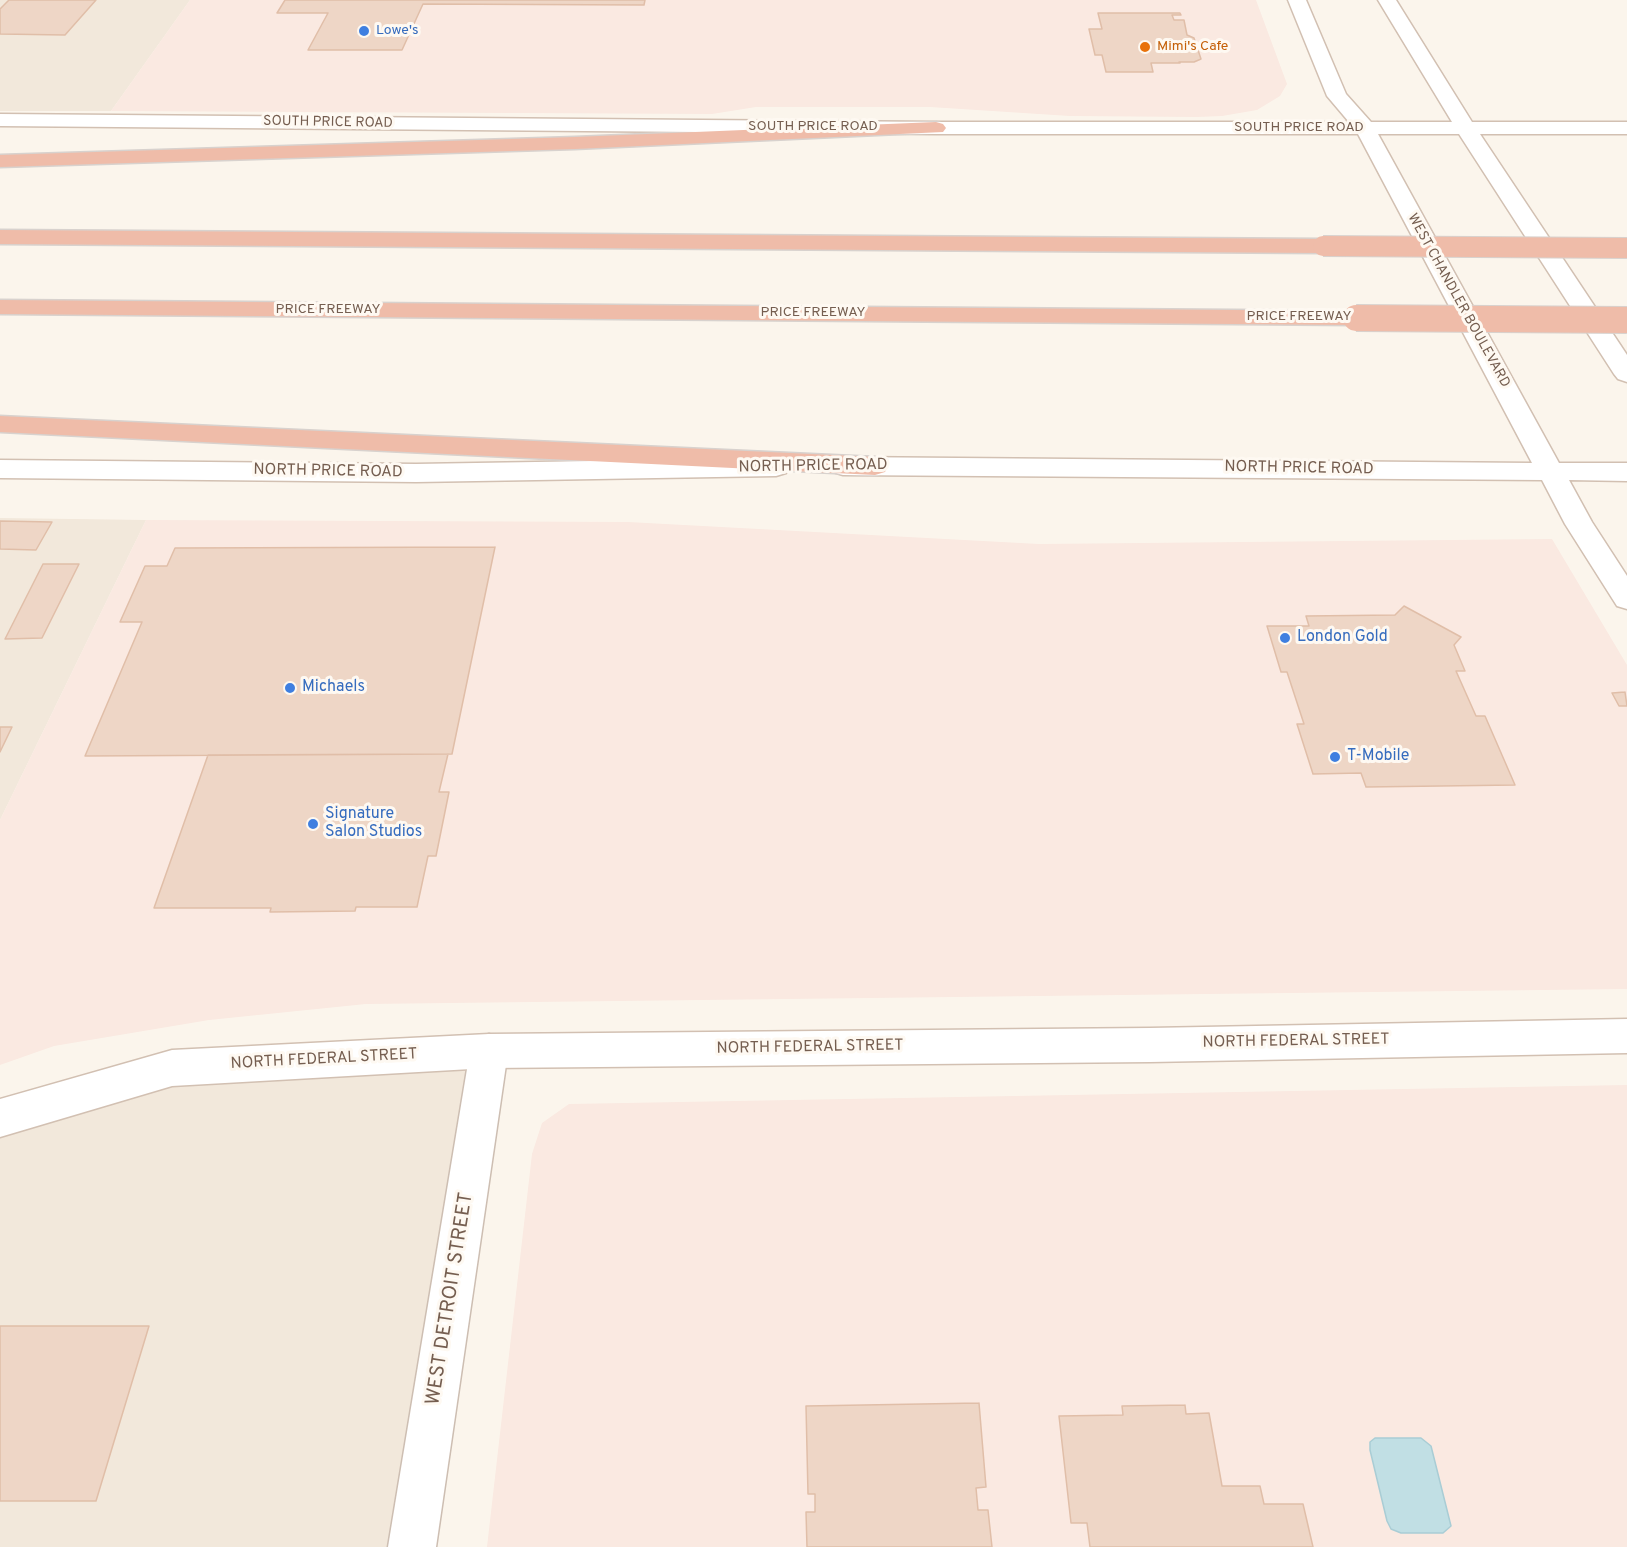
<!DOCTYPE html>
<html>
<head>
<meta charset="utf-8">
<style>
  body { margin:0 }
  canvas { display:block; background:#fbf5ec }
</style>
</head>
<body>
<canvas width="1627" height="1547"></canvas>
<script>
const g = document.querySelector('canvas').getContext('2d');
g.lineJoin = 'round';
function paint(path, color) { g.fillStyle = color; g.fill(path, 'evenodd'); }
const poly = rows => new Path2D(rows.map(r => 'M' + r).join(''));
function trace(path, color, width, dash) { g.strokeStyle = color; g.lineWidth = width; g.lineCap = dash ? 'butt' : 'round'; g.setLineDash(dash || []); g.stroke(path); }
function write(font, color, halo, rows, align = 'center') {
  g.font = font + ' Overpass,sans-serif'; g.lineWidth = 6; g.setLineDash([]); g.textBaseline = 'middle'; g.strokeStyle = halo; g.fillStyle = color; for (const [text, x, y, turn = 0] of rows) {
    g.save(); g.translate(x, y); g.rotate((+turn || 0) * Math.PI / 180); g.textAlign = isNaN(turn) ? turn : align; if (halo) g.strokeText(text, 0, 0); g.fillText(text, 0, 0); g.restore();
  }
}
paint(poly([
  [0,0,190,0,111,111,0,111],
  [0,518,146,520,0,820],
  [489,1051,411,1547,0,1547,0,1118,172,1068]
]), '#f2e8db');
paint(poly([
  [190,0,1256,0,1287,84,1280,96,1257,110,1222,116,1197,117,1070,116,930,107,756,107,712,114,111,111],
  [146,520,628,522,1039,544,1552,539,1627,665,1627,989,366,1004,209,1020,54,1046,0,1065,0,820],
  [1627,1085,1627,1547,487,1547,532,1154,542,1123,569,1104]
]), '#fae9e1');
const water = poly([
  [1375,1438,1421,1438,1431,1446,1451,1526,1443,1533,1401,1533,1391,1529,1387,1521,1370,1450,1370,1442,1375,1438]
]);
paint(water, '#c1dfe4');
trace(water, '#a9cdd5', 1.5);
const building = poly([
  [9,0,96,0,65,35,0,34,0,9,9,0],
  [285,0,645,0,644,5,423,4,402,50,308,50,328,13,277,13,285,0],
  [1098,13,1180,13,1181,15,1172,15,1174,20,1184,20,1187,35,1194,38,1201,59,1194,62,1179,62,1180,63,1151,63,1153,72,1106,72,1102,55,1095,55,1089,29,1102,29,1098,13],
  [0,521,52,522,36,550,0,549,0,521],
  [495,547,452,754,85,756,142,622,120,622,145,566,167,566,175,548,495,547],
  [43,564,79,564,42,638,5,639,43,564],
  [1404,606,1461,637,1454,645,1465,671,1456,671,1476,716,1485,716,1515,785,1366,787,1361,773,1313,774,1297,724,1304,724,1287,672,1281,672,1267,626,1309,626,1306,616,1395,615,1404,606],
  [1625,692,1627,706,1619,706,1612,693,1625,692],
  [0,727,12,727,0,752,0,727],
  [448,754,439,792,449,792,436,856,428,856,417,907,356,907,355,911,270,912,271,908,154,908,208,755,448,754],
  [0,1326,149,1326,96,1501,0,1501,0,1326],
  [979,1403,986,1487,976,1488,978,1510,988,1510,992,1547,807,1547,806,1512,815,1512,815,1494,808,1494,806,1406,979,1403],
  [1185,1405,1186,1414,1209,1413,1222,1486,1260,1486,1264,1504,1303,1504,1313,1547,1090,1547,1087,1523,1071,1523,1059,1416,1123,1415,1122,1406,1185,1405]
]);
paint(building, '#eed6c6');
trace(building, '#e0bea8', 1.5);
const street = poly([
  [489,1034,503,1039,508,1051,436,1547,388,1547,470,1051,475,1039,489,1034]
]);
const secondary = poly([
  [1288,0,1306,0,1346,94,1371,122,1452,122,1378,0,1396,0,1472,122,1627,122,1627,134,1480,134,1627,355,1627,382,1618,379,1614,374,1459,134,1378,134,1559,463,1627,463,1627,481,1569,480,1592,522,1627,576,1627,609,1617,606,1565,524,1542,480,843,475,833,472,830,466,833,460,843,457,1532,463,1358,134,936,134,0,126,0,114,936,122,1349,122,1327,96,1288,0],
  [776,458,786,461,789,467,786,473,776,476,416,482,0,478,0,460,416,464,776,458],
  [1627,1019,1627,1053,1150,1062,489,1068,172,1086,0,1137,0,1099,172,1050,489,1034,1150,1028,1627,1019]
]);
const highway = poly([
  [936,122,943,124,946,128,943,132,575,149,0,167,0,155,575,137,936,122],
  [0,230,1323,239,1331,241,1334,246,1331,251,1323,253,0,244,0,230],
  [0,300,1356,311,1364,313,1368,318,1364,323,1356,325,0,314,0,300],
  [0,416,875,457,885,460,888,466,885,472,875,475,0,432,0,416]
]);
trace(street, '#cdbeb2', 3);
trace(secondary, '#d2c0b2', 3);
trace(highway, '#d8d2ce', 3);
paint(street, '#fff');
paint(secondary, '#fff');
paint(highway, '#efbca9');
const highwayBridgeFar1 = poly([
  [1323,246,1627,248]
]);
const highwayBridge = poly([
  [1356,318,1627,320]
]);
trace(highwayBridgeFar1, '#d8d2ce', 22, []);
trace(highwayBridge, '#d8d2ce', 28, []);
trace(highwayBridgeFar1, '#efbca9', 20);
trace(highwayBridge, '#efbca9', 26);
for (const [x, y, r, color] of [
  [364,31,6,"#3f7fe0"],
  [1145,47,6,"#e8710a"],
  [1285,638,6,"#3f7fe0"],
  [290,688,6,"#3f7fe0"],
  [1335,757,6,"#3f7fe0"],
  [313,824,6,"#3f7fe0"]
]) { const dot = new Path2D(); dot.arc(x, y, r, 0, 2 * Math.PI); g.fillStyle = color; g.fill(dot); trace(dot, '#fef9f2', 2); }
write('14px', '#366cbe', '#fef9f2', [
  ["Lowe's",376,31]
], 'left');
write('14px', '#c56008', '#fef9f2', [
  ["Mimi's Cafe",1157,47]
], 'left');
write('14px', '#755e50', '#fef9f2', [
  ["SOUTH PRICE ROAD",328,123,1],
  ["SOUTH PRICE ROAD",813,127],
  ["SOUTH PRICE ROAD",1299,128],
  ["WEST CHANDLER BOULEVARD",1458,301,61],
  ["PRICE FREEWAY",328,310],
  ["PRICE FREEWAY",813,313],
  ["PRICE FREEWAY",1299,317]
]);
write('16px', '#755e50', '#fef9f2', [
  ["NORTH PRICE ROAD",813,467,-1],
  ["NORTH PRICE ROAD",1299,469,1],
  ["NORTH PRICE ROAD",328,472,1],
  ["NORTH FEDERAL STREET",1296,1042,-1],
  ["NORTH FEDERAL STREET",810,1048,-1],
  ["NORTH FEDERAL STREET",324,1060,-3]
]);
write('16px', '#366cbe', '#fef9f2', [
  ["London Gold",1297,638],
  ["Michaels",302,688],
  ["T-Mobile",1347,757],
  ["Signature",325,815],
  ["Salon Studios",325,833]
], 'left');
write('20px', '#755e50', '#fef9f2', [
  ["WEST DETROIT STREET",451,1299,-81]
]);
</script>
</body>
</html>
